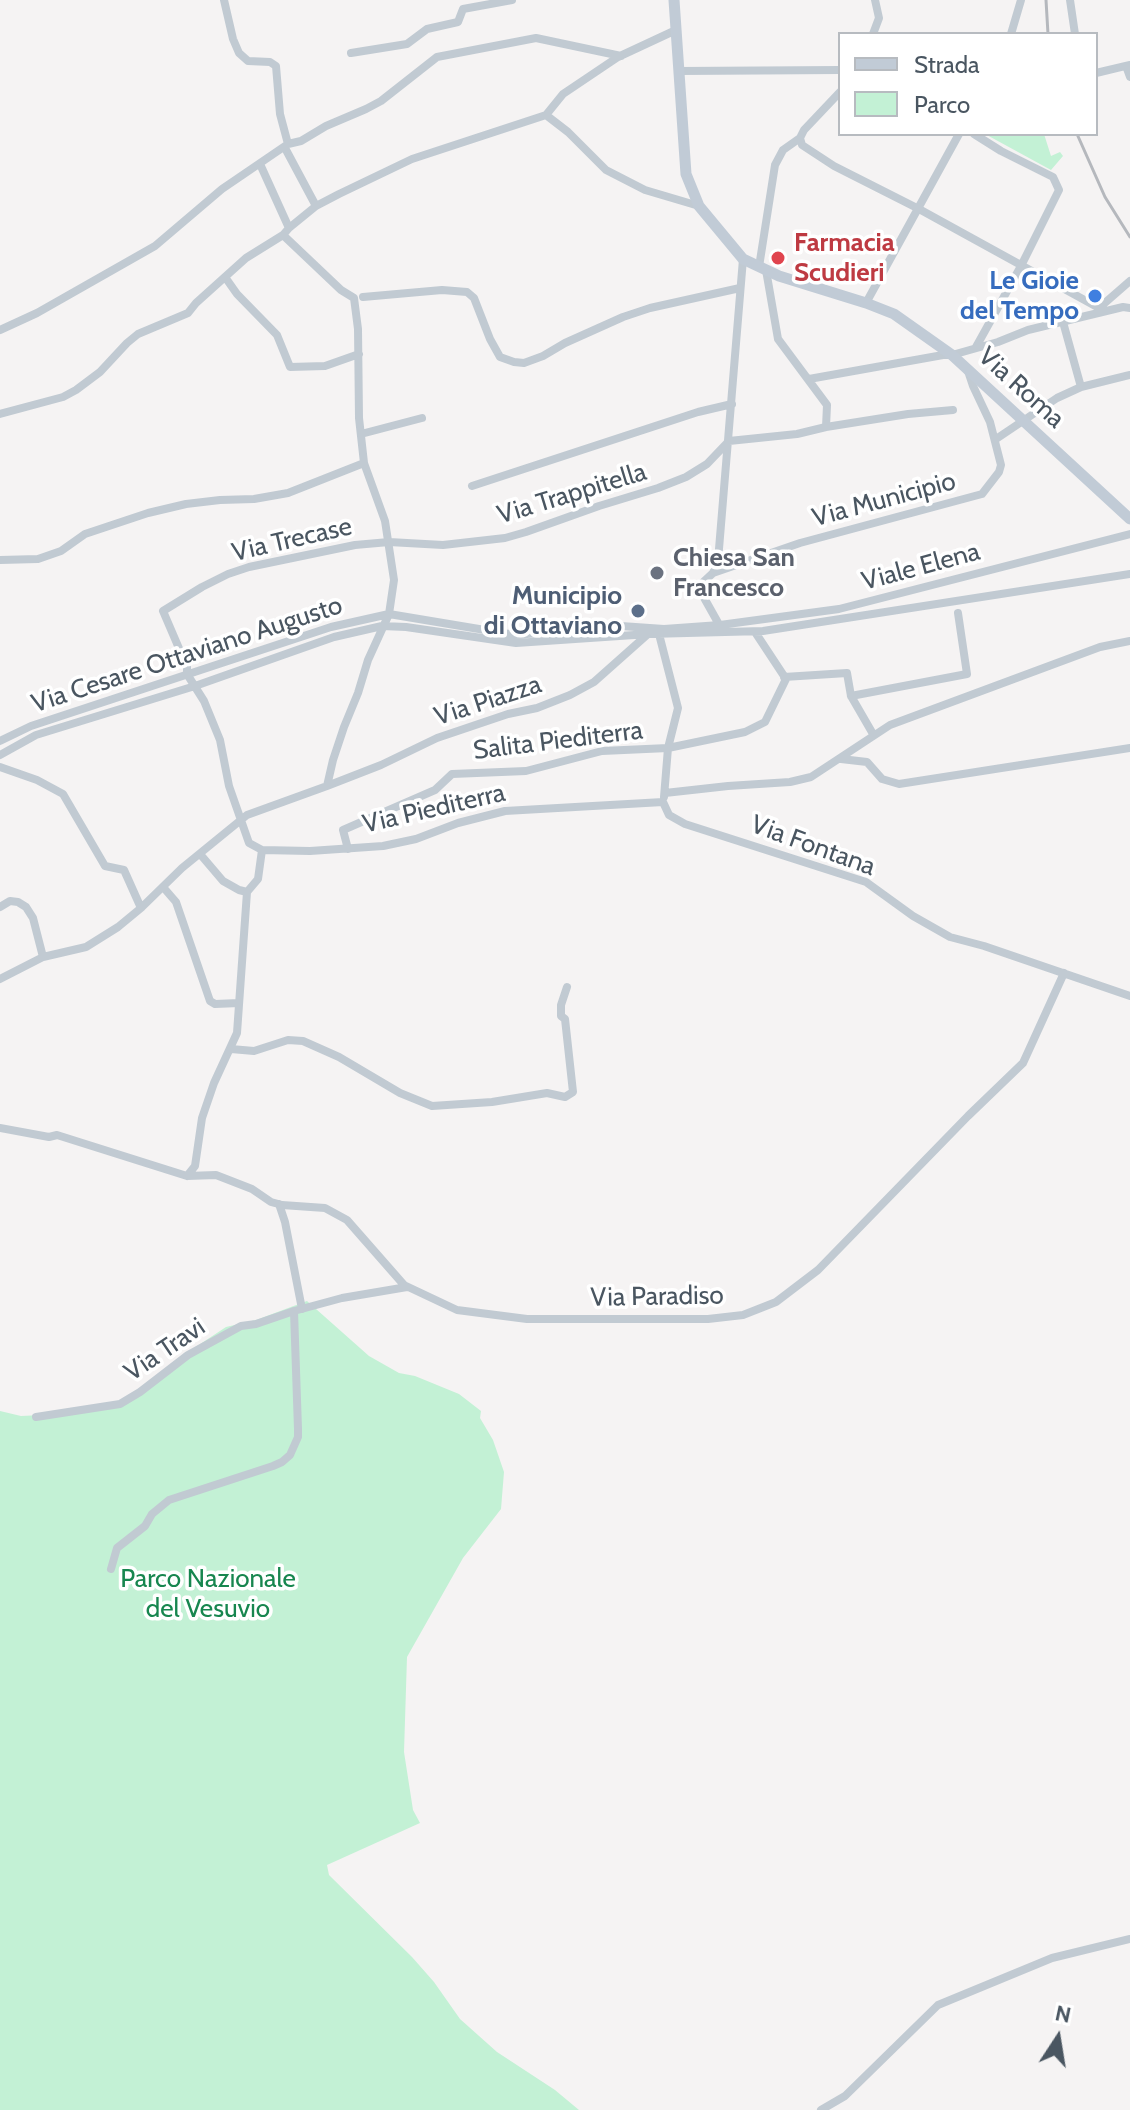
<!DOCTYPE html>
<html>
<head>
<meta charset="utf-8">
<style>
  body { margin:0 }
  #map { position:relative; width:1130px; height:2110px; overflow:hidden; background:#f5f3f3; font-family:Cabin,sans-serif }
  canvas { display:block }
  .legend { position:absolute; left:838px; top:32px; width:260px; height:104px; box-sizing:border-box; background:#fff; border:2px solid #b7bbc0; margin:0; padding:10px 14px; list-style:none; font-size:24px; color:#4a5661 }
  .legend li { display:flex; align-items:center; gap:16px; height:40px }
  .legend b { width:40px; border:2px solid #b7bbc0 }
  .north { position:absolute; left:1018px; top:1998px; width:80px; height:80px; -webkit-text-stroke:6px #fff; paint-order:stroke; rotate:12deg; font-size:22px; font-weight:700; line-height:32px; text-align:center; color:#4a5661 }
  .north::after { content:''; display:block; margin:auto; width:28px; height:36px; background:#4a5661; clip-path:polygon(50% 0,100% 100%,50% 72%,0 100%) }
</style>
</head>
<body>
<div id="map">
<canvas width="1130" height="2110"></canvas>
<ul class="legend">
<li><b style="height:10px;background:#c1cbd6"></b>Strada</li>
<li><b style="height:22px;background:#c3f1d5"></b>Parco</li>
</ul>
<div class="north">N</div>
</div>
<script>
const g = document.querySelector('canvas').getContext('2d');
g.lineJoin = 'round';
function paint(path, color) { g.fillStyle = color; g.fill(path, 'evenodd'); }
const poly = rows => new Path2D(rows.map(r => 'M' + r).join(''));
function trace(path, color, width, dash) { g.strokeStyle = color; g.lineWidth = width; g.lineCap = dash ? 'butt' : 'round'; g.setLineDash(dash || []); g.stroke(path); }
function write(font, color, halo, rows, align = 'center') {
  g.font = font + ' Cabin,sans-serif'; g.lineWidth = 7; g.setLineDash([]); g.textBaseline = 'middle'; g.strokeStyle = halo; g.fillStyle = color; for (const [text, x, y, turn = 0] of rows) {
    g.save(); g.translate(x, y); g.rotate((+turn || 0) * Math.PI / 180); g.textAlign = isNaN(turn) ? turn : align; if (halo) g.strokeText(text, 0, 0); g.fillText(text, 0, 0); g.restore();
  }
}
paint(poly([
  [985,134,1044,134,1051,156,1060,152,1063,156,1051,170],
  [307,1301,369,1356,399,1373,415,1376,459,1394,481,1411,480,1418,493,1440,504,1472,501,1509,463,1558,407,1657,404,1752,413,1810,420,1823,327,1865,329,1875,412,1957,434,1982,460,2019,497,2052,555,2090,579,2110,0,2110,0,1411,21,1416,63,1414,128,1401,176,1360,226,1327,256,1320]
]), '#c3f1d5');
trace(poly([
  [224,0,233,39,239,53,248,61,270,62,276,66,280,114,288,144],
  [1070,0,1075,34],
  [873,34,879,18,875,0],
  [1011,34,1021,0],
  [351,53,407,44,427,29,458,22,463,9,512,0],
  [1126,66,1130,77],
  [679,71,840,70],
  [1096,73,1130,65],
  [546,115,563,94,618,57,676,30],
  [974,134,1001,151,1053,177,1059,190,1021,266,976,347],
  [800,138,802,145,834,166,919,209,1099,308],
  [285,148,316,206],
  [260,164,289,228],
  [759,267,775,165,783,150,800,138,804,130,840,92],
  [766,270,778,339,827,405,826,427],
  [225,277,237,294,277,335,290,367,325,366,359,354],
  [363,297,442,290,467,292,474,298,490,339,500,357,514,362,524,363,543,356,565,343,623,317,650,308,740,288],
  [866,303,959,134],
  [1099,308,1130,281],
  [1063,322,1081,387],
  [0,330,37,313,155,246,222,189,288,144,301,141,326,126,366,109,381,101,437,57,536,38,621,56],
  [809,379,943,355,952,355,998,342,1028,330,1123,307,1130,308],
  [0,414,63,397,76,390,100,372,127,343,138,334,188,313,196,303,246,258,283,235,289,228,316,206,339,194,412,159,546,115,568,132,606,170,645,190,699,206],
  [361,434,422,418],
  [996,439,1057,398,1081,387,1130,375],
  [472,486,698,412,732,404],
  [0,560,38,559,61,551,85,534,148,513,186,504,220,500,254,499,288,493,364,463],
  [713,573,800,543,982,494,999,472,1001,465,990,422,973,386,968,371],
  [721,628,698,587,713,573,718,561,743,259],
  [659,634,678,708,668,748,664,797],
  [784,677,847,673,851,696],
  [873,734,851,696,967,674,958,613],
  [0,741,31,726,331,627,389,614,515,635,621,626,664,629,720,625,839,609,1130,534],
  [0,755,36,735,195,686,334,637,382,626,406,627,516,643,649,634,763,631,1130,574],
  [841,759,867,762,882,779,899,784,1130,748],
  [0,767,37,780,63,794,105,866,124,870,141,908],
  [327,786,381,765,437,738,508,714,537,708,570,695,594,682,648,634],
  [665,793,728,786,790,782,811,777,890,725,1100,647,1130,641],
  [663,802,505,811,458,823,416,839,383,846,310,851,262,850,249,843,229,786,220,740,204,701,187,674,187,667,163,611,202,587,228,574,249,567,355,545,389,542,443,545,505,538,526,532,599,506,658,488,686,477,707,464,729,441,797,434,826,427,908,414,953,410],
  [663,802,669,815,685,824,866,882,913,916,950,937,984,946,1130,996],
  [348,849,343,830,435,790,452,774,526,771,602,751,668,748,745,732,765,722,786,679,755,632],
  [200,854,223,881,239,890,247,892],
  [163,887,176,902,210,1001,215,1004,239,1003],
  [0,907,10,901,18,902,26,907,33,918,43,957],
  [0,979,43,957,86,947,118,927,141,908,182,868,247,815,327,786,333,760,344,727,358,693,368,660,389,614,394,580,385,521,364,463,359,418,358,329,354,298,341,290,283,235],
  [231,1049,254,1051,288,1040,303,1041,339,1057,400,1093,432,1106,492,1102,547,1093,565,1097,573,1092,565,1019,561,1016,561,1005,567,987],
  [0,1128,49,1137,57,1135,187,1176,216,1175,252,1189,271,1202,282,1205,325,1208,347,1220,404,1285,457,1310,527,1319,708,1319,743,1315,776,1302,818,1270,968,1116,1023,1063,1064,973],
  [187,1176,195,1166,202,1118,214,1083,237,1033,247,892,258,879,262,850],
  [279,1204,285,1222,302,1309],
  [36,1417,120,1404,140,1392,188,1355,241,1326,256,1324,294,1311,342,1298,407,1287],
  [111,1569,117,1548,145,1526,152,1514,169,1500,273,1466,282,1462,290,1455,298,1437,298,1429,294,1311],
  [821,2110,845,2096,938,2005,1052,1958,1130,1939]
]), '#c1cad2', 8);
trace(poly([
  [674,0,686,174,699,206,743,259,779,276,866,303,894,314,952,355,1130,519]
]), '#c1cbd6', 11);
trace(poly([
  [1046,0,1048,34],
  [1077,134,1105,197,1130,237]
]), '#b5b8bd', 3);
for (const [x, y, r, color] of [
  [778,258,8,"#e0444e"],
  [1095,296,8,"#3f7fe0"],
  [657,573,8,"#6b7280"],
  [638,611,8,"#5c6f8a"]
]) { const dot = new Path2D(); dot.arc(x, y, r, 0, 2 * Math.PI); g.fillStyle = color; g.fill(dot); trace(dot, '#fff', 3); }
write('bold 26px', '#be3a42', '#fff', [
  ["Farmacia",794,243],
  ["Scudieri",794,273]
], 'left');
write('bold 26px', '#366cbe', '#fff', [
  ["Le Gioie",1079,281],
  ["del Tempo",1079,311]
], 'right');
write('26px', '#4a5661', '#fff', [
  ["Via Roma",1021,388,42],
  ["Via Trappitella",572,494,-17],
  ["Via Municipio",884,500,-15],
  ["Via Trecase",292,540,-13],
  ["Viale Elena",921,567,-15],
  ["Via Cesare Ottaviano Augusto",187,655,-18],
  ["Via Piazza",488,701,-18],
  ["Salita Piediterra",558,741,-7],
  ["Via Piediterra",434,809,-13],
  ["Via Fontana",813,846,20],
  ["Via Paradiso",657,1297,-1],
  ["Via Travi",165,1350,-34]
]);
write('bold 26px', '#5b616d', '#fff', [
  ["Chiesa San",673,558],
  ["Francesco",673,588]
], 'left');
write('bold 26px', '#4e5e75', '#fff', [
  ["Municipio",622,596],
  ["di Ottaviano",622,626]
], 'right');
write('26px', '#17864f', '#fff', [
  ["Parco Nazionale",208,1579],
  ["del Vesuvio",208,1609]
]);
</script>
</body>
</html>
